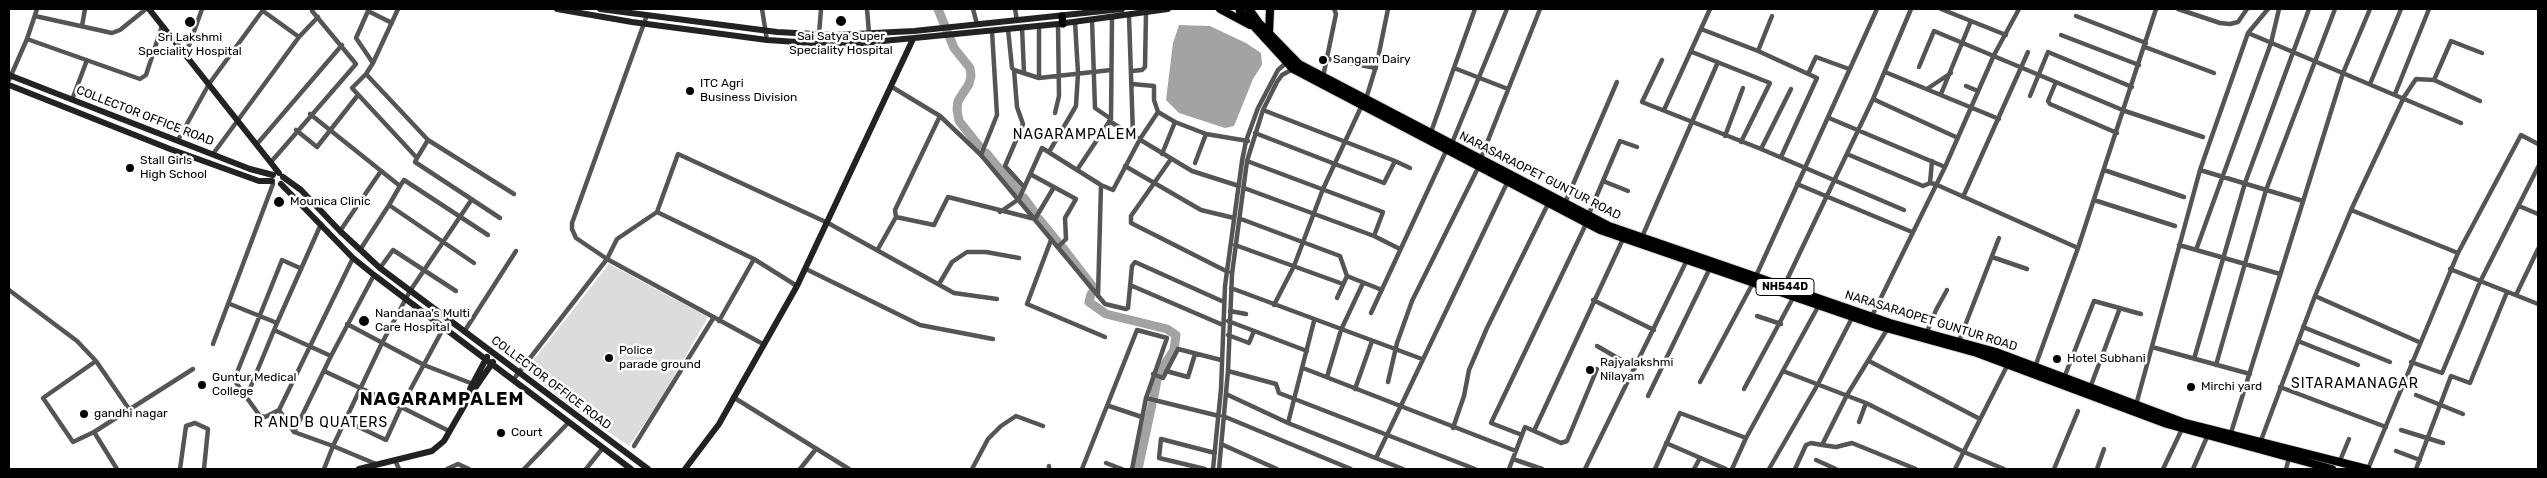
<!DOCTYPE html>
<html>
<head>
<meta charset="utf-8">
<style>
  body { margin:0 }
  #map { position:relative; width:2547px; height:478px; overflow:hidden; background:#fff; font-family:Rubik,sans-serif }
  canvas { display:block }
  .frame { position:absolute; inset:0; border:10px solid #000; pointer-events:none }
</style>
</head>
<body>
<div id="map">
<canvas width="2547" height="478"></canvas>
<div class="frame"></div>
</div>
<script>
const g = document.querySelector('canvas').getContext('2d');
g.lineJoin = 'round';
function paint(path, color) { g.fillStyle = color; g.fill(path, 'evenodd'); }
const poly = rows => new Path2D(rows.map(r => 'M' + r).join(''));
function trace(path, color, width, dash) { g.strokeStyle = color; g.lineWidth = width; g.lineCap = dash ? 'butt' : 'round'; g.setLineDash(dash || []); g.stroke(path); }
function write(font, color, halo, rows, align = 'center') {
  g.font = font + ' Rubik,sans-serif'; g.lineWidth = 5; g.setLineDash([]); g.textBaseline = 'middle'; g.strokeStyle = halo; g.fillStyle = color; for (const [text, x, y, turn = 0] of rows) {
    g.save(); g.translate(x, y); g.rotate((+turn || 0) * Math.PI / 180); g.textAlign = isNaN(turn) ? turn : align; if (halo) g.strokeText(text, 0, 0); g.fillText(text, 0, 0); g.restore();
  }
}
paint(poly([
  [609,264,708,317,659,402,629,446,576,410,525,371]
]), '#dcdcdc');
paint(poly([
  [1179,25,1210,26,1246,43,1261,53,1262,65,1253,79,1234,126,1225,128,1179,113,1166,100,1173,43]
]), '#a3a3a3');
trace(poly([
  [938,9,954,48,970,68,971,76,969,84,958,101,957,110,959,121,979,146],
  [986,153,1018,191],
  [1024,198,1035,213],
  [1039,219,1057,241],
  [1063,248,1093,287],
  [1091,294,1089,302,1106,314,1167,329,1176,335,1174,350,1159,373],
  [1154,396,1157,380],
  [1138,469,1152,404]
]), '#a3a3a3', 9);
const primary = poly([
  [1062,16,1063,24]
]);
const highway = poly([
  [1220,9,1250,25],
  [1249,9,1259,23,1299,64,1609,226,1890,323,1996,352,2185,423,2367,469],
  [1240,11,1293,69,1600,230,1879,326,1977,353,2167,424,2332,469],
  [1269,34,1270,9]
]);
trace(primary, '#dbdbdb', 9);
trace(highway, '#dbdbdb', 10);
trace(poly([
  [398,9,373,63,366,74,352,88,417,158,428,140,514,194],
  [762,9,767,40],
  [867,9,869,33],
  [973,9,977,24],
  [1015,9,1017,20],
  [1941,9,2006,35],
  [2178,9,2220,23,2230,24,2238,22,2247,9],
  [35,16,112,33,120,30,146,9],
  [1129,16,1133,135],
  [2076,16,2146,43],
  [1092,20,1095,108,1111,119],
  [1039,25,1039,78],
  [82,26,85,9],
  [1022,27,1024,73],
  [1008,29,1012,68,1014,70],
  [1701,29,1758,51,1817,78,1781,157],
  [2248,33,2461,123],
  [819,35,821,9],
  [2061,35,2139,65],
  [299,37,318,17],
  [27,39,140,79,146,75,162,26],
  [2145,47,2214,73],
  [1758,51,1772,16],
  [1692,52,1770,83,1741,142],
  [186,54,202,9],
  [1328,59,1376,68],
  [1662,60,1642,102,1761,149,1904,210],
  [373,63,356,38,368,11,392,23],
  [1919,67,1934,31,2125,111,2203,137],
  [1454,68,1508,89],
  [1131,71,1142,70,1145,67,1146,13],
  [1885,72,1999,119],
  [366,74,428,140],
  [1808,74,1816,57,1849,69],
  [1323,77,1336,14,1334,9],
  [9,80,27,39,37,9],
  [2434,80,2480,101],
  [2056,82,2048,101,2050,104,2117,133],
  [1132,84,1154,86,1154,100,1158,112],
  [2370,84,2401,9],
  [1966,86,1978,91],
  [892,87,940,116,981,155,1105,304,1126,309,1128,308,1132,266,1135,262,1224,302],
  [1927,89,1951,73],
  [1941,94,1971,21],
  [2395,94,2429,9],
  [2030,96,2048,52,2132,87],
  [1366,99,1377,63,1388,9],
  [1873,99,1958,138],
  [72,100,87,60],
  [1263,110,1395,161],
  [1664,110,1710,9],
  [1055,113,1059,96,1058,24],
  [310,114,400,186,389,205,474,263],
  [1829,118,1945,167],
  [1109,121,1192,171,1239,186],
  [296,130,317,147,358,95],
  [1431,132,1475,9],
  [1255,133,1384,183,1395,161,1410,168],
  [1725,136,1743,88],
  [178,140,209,84,263,10],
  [1452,143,1507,9],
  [257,144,342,45],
  [1761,149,1791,89],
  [1049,152,1076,106,1078,73,1075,22],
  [213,154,299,37,263,11],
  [1162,154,1175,122],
  [1847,154,1923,186,1930,183,1935,184,2078,248,2156,9],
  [981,155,997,115,992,31],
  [417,158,415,162,500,218],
  [1481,158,1540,9],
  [1171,159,1131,216,1131,223,1228,272],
  [1247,161,1383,212,1374,236],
  [271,162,356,64,312,11,313,9],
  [1195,163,1206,134],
  [1125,166,1201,210,1234,218],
  [1077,170,1111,119,1112,18],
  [2104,170,2184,197],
  [2200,170,2303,201],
  [1030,174,1076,199,1065,218,1066,239,1058,247],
  [1603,181,1628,191],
  [1930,183,1932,161],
  [1797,184,1912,232],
  [400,186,404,180,488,235],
  [1024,187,1005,166,1023,124,1017,107,1014,70,1039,78,1111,70],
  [1244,188,1374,236,1400,249],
  [1963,197,2028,52],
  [2094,200,2175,226],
  [1565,203,1617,82],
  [2519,206,2538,214],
  [2351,210,2458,253],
  [657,212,754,259,797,286],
  [1000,212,1019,199,1042,148,1101,185,1113,190,1140,139,1158,112,1175,122,1206,134,1248,141],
  [1588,216,1620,141,1637,147],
  [896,217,895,210,940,116],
  [1241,219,1340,256,1347,276,1337,298],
  [340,231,381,171],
  [1642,237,1718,62],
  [1051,240,1027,304,1105,337],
  [1235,245,1343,284],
  [2179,245,2280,274],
  [878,249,896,217,934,225,948,197,1035,219,1054,187],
  [360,250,389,205],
  [2196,250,2271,43,2279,9],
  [1992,257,2027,269],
  [380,268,393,250,456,291],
  [806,269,920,325,993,339],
  [2450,269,2538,304],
  [1347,276,1382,290],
  [1756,276,1877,9],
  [939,284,952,262,967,252,986,252,1019,258],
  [1130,285,1223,325],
  [1784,286,1873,99,1911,9],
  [1231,288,1422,359],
  [9,290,77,341,96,361,129,409],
  [2516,295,2538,249],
  [1098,296,1101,185],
  [2315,296,2419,342],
  [1593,300,1654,330],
  [230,304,277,323],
  [1274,305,1294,266,1323,189,1362,105],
  [1230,311,1246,314],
  [1371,313,1447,149],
  [1757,316,1781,324],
  [1872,316,1945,167,1994,55,2019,9],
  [719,321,754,259],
  [1228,321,1307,351],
  [347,324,424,365,473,384],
  [2303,327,2390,362],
  [443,329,401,407,449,431],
  [274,330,331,356],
  [464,332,516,251],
  [1927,332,1936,310,1947,290],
  [1228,335,1249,343,1254,331],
  [1959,341,1999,238],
  [2298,341,2358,365],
  [213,344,273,184],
  [763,344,607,259,617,239,657,212,678,154,828,223,954,293,997,299],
  [1597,346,1635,368],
  [2152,347,2250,374],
  [2194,359,2245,183,2309,9],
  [96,361,43,398,73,442,94,432,193,369],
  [1869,361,1980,419],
  [2411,362,2442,373,2480,282,2538,167],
  [2216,365,2266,190,2335,9],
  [2035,367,2078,248],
  [1303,368,1516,451],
  [324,371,401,407,386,440,346,421],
  [1166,371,1188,377,1195,354],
  [1228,371,1276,384,1279,393,1475,469],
  [1783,371,1866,403,1964,452,2004,469],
  [1153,374,1163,378,1178,349,1221,360],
  [1327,377,1341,330,1363,283],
  [2064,378,2094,301,2141,314],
  [513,380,607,259,576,238,572,229,572,223,647,15],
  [1388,382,1397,343,1412,301,1479,166],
  [1700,382,1753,283],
  [2280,387,2386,427],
  [2090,388,2120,308],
  [1355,389,1372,341],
  [1744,389,1794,296],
  [1226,394,1288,423,1403,469],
  [2416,395,2463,414],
  [1648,396,1710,268],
  [733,397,849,469],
  [246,398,277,323,321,224],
  [1146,398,1219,416],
  [2136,405,2200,170,2248,33,2268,9],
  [1109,406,1142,417],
  [279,410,265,417,260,416,234,380,282,260,300,268],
  [1223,416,1351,469],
  [1859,422,1866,403],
  [1288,423,1314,321],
  [1453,428,1464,396,1469,370,1487,328,1548,204],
  [2401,430,2443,443],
  [1534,431,1561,443,1567,441,1597,369],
  [94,432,117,469],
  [294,432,331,356,374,275],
  [1522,435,1491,423,1586,224],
  [2230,436,2343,73,2370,9],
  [1666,443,1726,469],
  [2260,443,2315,296,2351,210,2404,97,2416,79,2434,80,2451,41,2482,53],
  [1221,444,1277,469],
  [1822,445,1836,447,1852,443,1916,469],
  [634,446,714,317],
  [2396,451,2420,460],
  [1376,458,1508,181],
  [1513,459,1542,469],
  [395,460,399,469],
  [1816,460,1836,469],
  [1106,463,1122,469],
  [2339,463,2349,439],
  [376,464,333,446,382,343,410,291,472,199],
  [180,469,186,426,195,423,208,429,204,469],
  [324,469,333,446,294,432,279,410,353,258],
  [447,469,458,464,469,469],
  [524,469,568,423],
  [586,469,602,449],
  [800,469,816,449],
  [972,469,988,439,1001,426,1016,416,1043,426],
  [1049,469,1049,466],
  [1082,469,1137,330,1167,338,1146,398,1132,469],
  [1205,469,1159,458,1161,439,1215,453],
  [1213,469,1221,389,1225,286,1242,161,1246,141,1258,108,1278,70,1287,62],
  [1219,469,1228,371,1232,274,1247,161,1263,110,1277,82,1282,75,1293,69],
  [1509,469,1525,427,1534,431,1623,239],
  [1585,469,1687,260],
  [1655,469,1680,413,1746,438],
  [1694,469,1700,458],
  [1732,469,1746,438,1819,305],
  [1769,469,1818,384,1853,316],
  [1795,469,1806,445,1811,443,1822,445,1847,395,1888,328],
  [1955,469,2008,364],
  [2054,469,2078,411],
  [2097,469,2104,449],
  [2163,469,2182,429],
  [2193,469,2207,437],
  [2286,469,2289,458],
  [2368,469,2458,253,2521,135,2538,144],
  [2416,469,2451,376,2470,383,2507,292]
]), '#555', 4.5);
trace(poly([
  [149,9,279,173],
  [557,9,632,22,767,40,842,45,1058,24,1168,9],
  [600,9,777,32,834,35,914,31,1122,9],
  [9,75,250,169,273,175],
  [9,85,170,149,259,181,272,181],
  [283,177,301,190,340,231,380,268,648,469],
  [281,184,353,258,374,275,631,469],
  [471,394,470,389,487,357],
  [359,469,432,451,444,441,471,394,493,362],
  [685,469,719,424,797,286,913,39]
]), '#222', 6);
trace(primary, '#000', 7);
trace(highway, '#000', 8);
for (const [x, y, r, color] of [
  [841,21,6,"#000"],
  [190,22,6,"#000"],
  [1323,60,5,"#000"],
  [690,91,5,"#000"],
  [130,168,5,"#000"],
  [279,202,6,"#000"],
  [364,321,6,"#000"],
  [609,358,5,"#000"],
  [2057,359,5,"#000"],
  [1590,370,5,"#000"],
  [202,385,5,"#000"],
  [2191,387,5,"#000"],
  [84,414,5,"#000"],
  [501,433,5,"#000"]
]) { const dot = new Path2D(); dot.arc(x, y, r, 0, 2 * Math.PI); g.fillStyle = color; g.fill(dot); trace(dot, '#fff', 2); }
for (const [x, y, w] of [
  [1785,287,58]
]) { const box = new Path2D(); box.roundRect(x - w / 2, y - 8.5, w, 17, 4); g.fillStyle = '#fff'; g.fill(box); trace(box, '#000', 1); }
write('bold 11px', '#000', null, [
  ["NH544D",1785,287]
]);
write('12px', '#000', '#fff', [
  ["Sai Satya Super",841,37,"center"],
  ["Speciality Hospital",841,51,"center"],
  ["Sri Lakshmi",190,38,"center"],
  ["Speciality Hospital",190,52,"center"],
  ["Sangam Dairy",1333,60],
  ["ITC Agri",700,84],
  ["Business Division",700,98],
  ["Stall Girls",140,161],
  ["High School",140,175],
  ["Mounica Clinic",290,202],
  ["Nandanaa's Multi",375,314],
  ["Care Hospital",375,328],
  ["Police",619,351],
  ["parade ground",619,365],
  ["Hotel Subhani",2067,359],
  ["Rajyalakshmi",1600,363],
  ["Nilayam",1600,377],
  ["Guntur Medical",212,378],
  ["College",212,392],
  ["Mirchi yard",2201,387],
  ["gandhi nagar",94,414],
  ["Court",511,433]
], 'left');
write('12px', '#000', '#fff', [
  ["COLLECTOR OFFICE ROAD",145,116,21],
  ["NARASARAOPET GUNTUR ROAD",1540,176,27],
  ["NARASARAOPET GUNTUR ROAD",1931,321,17],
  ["COLLECTOR OFFICE ROAD",551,383,37]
]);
g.letterSpacing = '1px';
write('14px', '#000', '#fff', [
  ["NAGARAMPALEM",1075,135],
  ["SITARAMANAGAR",2355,384],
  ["R AND B QUATERS",321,423]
]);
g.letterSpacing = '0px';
g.letterSpacing = '1px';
write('bold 18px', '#000', '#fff', [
  ["NAGARAMPALEM",442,400]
]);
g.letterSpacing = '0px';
</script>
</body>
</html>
